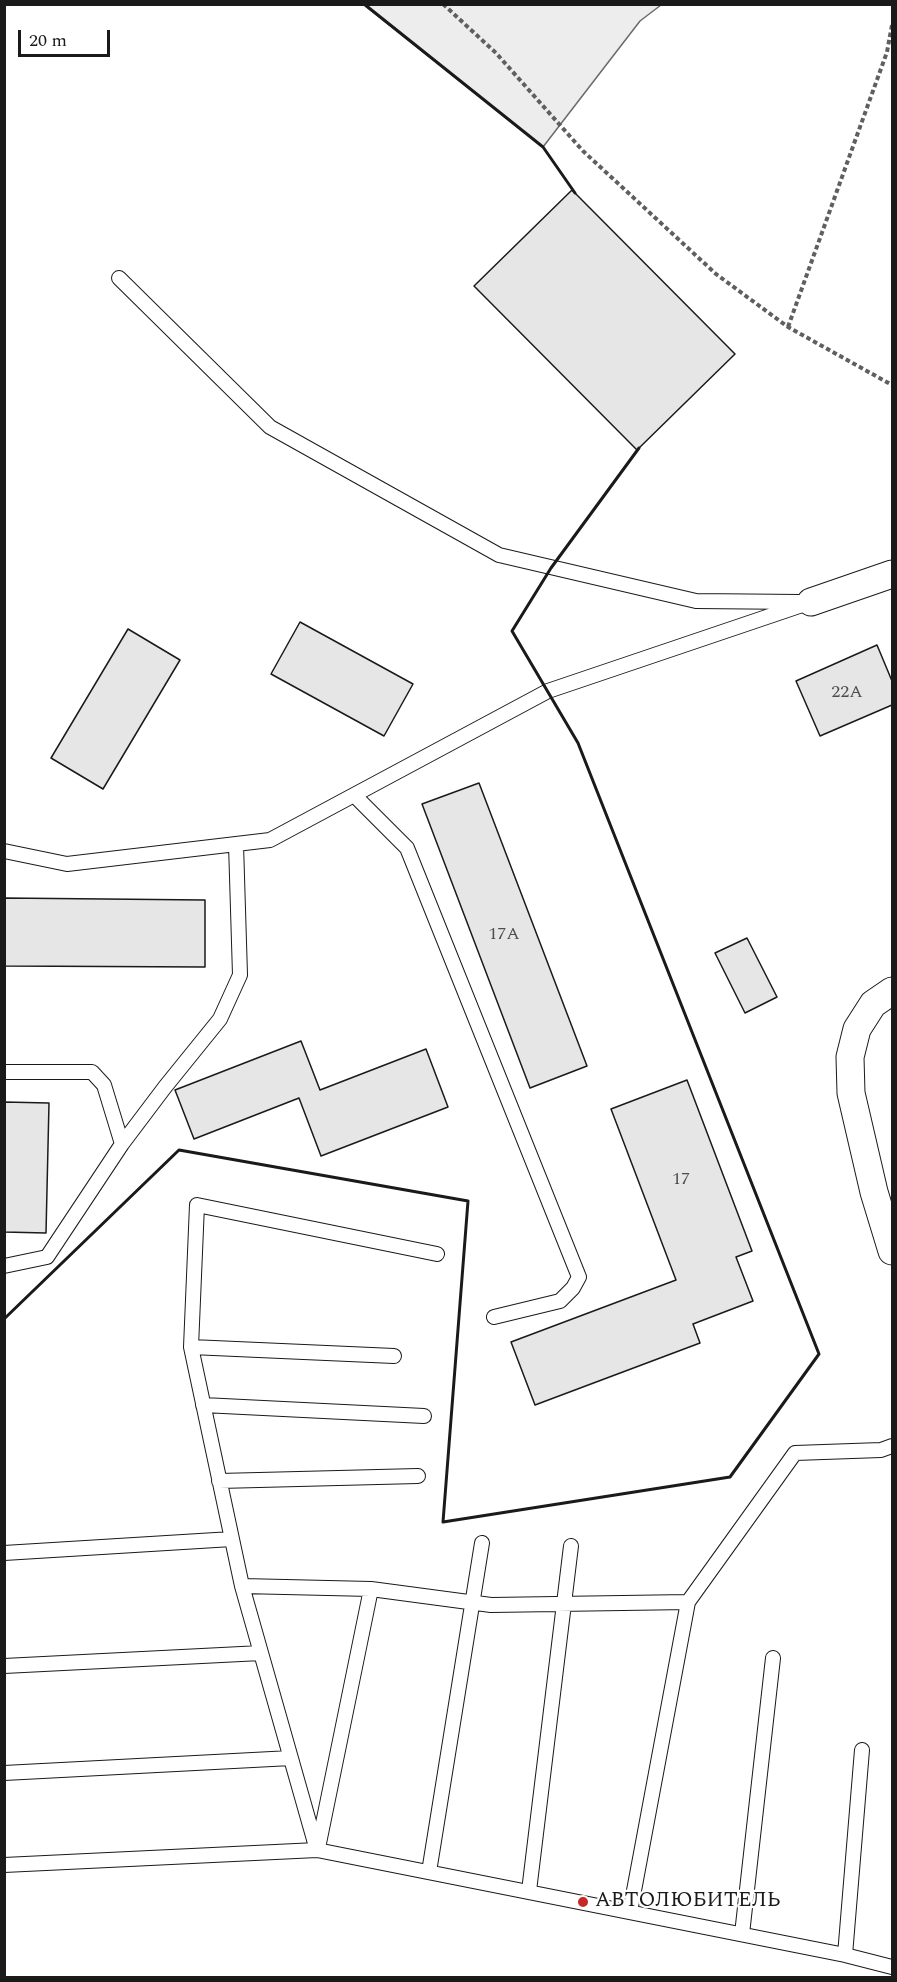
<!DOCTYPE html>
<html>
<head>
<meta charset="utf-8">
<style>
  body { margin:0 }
  #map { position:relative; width:897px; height:1982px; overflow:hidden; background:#fff; font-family:Spectral,serif }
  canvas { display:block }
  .frame { position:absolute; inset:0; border:6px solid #1a1a1a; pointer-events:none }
  .scale { position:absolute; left:18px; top:30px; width:92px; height:27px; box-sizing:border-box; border:3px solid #1a1a1a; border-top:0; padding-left:8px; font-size:18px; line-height:21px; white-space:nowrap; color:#1a1a1a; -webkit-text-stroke:4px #fff; paint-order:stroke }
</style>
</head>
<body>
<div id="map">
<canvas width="897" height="1982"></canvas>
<div class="frame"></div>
<div class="scale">20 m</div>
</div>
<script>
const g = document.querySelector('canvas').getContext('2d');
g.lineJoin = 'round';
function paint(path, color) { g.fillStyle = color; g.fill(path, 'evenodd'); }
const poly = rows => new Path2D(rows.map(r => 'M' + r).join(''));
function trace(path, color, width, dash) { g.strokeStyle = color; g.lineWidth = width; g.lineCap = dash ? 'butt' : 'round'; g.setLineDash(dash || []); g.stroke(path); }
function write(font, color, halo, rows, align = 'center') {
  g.font = font + ' Spectral,serif'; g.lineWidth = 4.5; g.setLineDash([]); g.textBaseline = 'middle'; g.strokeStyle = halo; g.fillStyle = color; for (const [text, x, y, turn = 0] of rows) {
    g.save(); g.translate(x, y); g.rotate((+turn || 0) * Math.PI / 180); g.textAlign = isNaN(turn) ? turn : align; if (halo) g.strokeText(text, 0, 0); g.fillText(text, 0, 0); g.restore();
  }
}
const built = poly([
  [364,5,661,5,640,21,543,147,364,5]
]);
paint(built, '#ededed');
trace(built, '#6a6a6a', 1.5);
const building = poly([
  [572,190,735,354,637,450,474,286,572,190],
  [300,622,413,684,384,736,271,674,300,622],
  [128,629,180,660,103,789,51,758,128,629],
  [877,645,892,681,892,705,820,736,796,681,877,645],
  [479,783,587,1066,530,1088,422,804,479,783],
  [4,898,205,900,205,967,4,966,4,898],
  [747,938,777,997,745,1013,715,953,747,938],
  [301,1041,320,1090,426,1049,448,1107,321,1156,299,1098,194,1139,175,1090,301,1041],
  [687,1080,752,1251,736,1257,753,1301,693,1324,700,1343,535,1405,511,1342,676,1280,611,1109,687,1080],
  [4,1102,49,1103,46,1233,4,1232,4,1102]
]);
paint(building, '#e6e6e6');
trace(building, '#1a1a1a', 1.5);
const lane = poly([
  [119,278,270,427,499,555,696,601,800,602],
  [354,795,407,848,579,1277,573,1288,560,1301,494,1317],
  [4,851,67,864,270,840,548,691,811,602],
  [4,1072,92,1072,104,1085,122,1144],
  [4,1266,47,1257,122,1144,165,1087,220,1019,240,975,236,844],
  [191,1347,394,1356],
  [203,1405,424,1416],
  [219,1481,418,1476],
  [4,1553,232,1539],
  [242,1586,191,1347,197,1205,437,1254],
  [4,1666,261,1653],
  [4,1773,291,1758],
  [318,1848,371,1589],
  [317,1850,242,1586,371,1589,491,1605,688,1602],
  [4,1865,317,1850,845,1955,892,1967],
  [429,1872,482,1543],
  [529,1891,571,1546],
  [630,1912,688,1602,795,1453,881,1450,892,1446],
  [742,1934,773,1658],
  [845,1955,862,1750]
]);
const street = poly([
  [811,602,892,574],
  [892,991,873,1004,857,1029,850,1057,851,1093,874,1192,892,1251]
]);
trace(lane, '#1a1a1a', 16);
trace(street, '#1a1a1a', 29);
trace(poly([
  [443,4,496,53,583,151,716,274,788,327,892,385],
  [788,327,887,52,892,25]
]), '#5f5f5f', 4, [4.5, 3]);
trace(lane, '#fff', 14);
trace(street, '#fff', 27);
trace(poly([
  [364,4,543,147,575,193],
  [4,1319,179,1150,468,1201,443,1522,730,1477,819,1354,578,743,512,631,551,568,639,448]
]), '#1a1a1a', 3);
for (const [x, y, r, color] of [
  [583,1902,6,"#c62828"]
]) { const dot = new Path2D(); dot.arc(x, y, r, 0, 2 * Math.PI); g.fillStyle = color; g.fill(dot); trace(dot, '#fff', 2); }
write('18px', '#4d4d4d', null, [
  ["22А",847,693],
  ["17А",504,935],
  ["17",681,1180]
]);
write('21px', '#1a1a1a', '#fff', [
  ["АВТОЛЮБИТЕЛЬ",595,1902]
], 'left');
</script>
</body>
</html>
